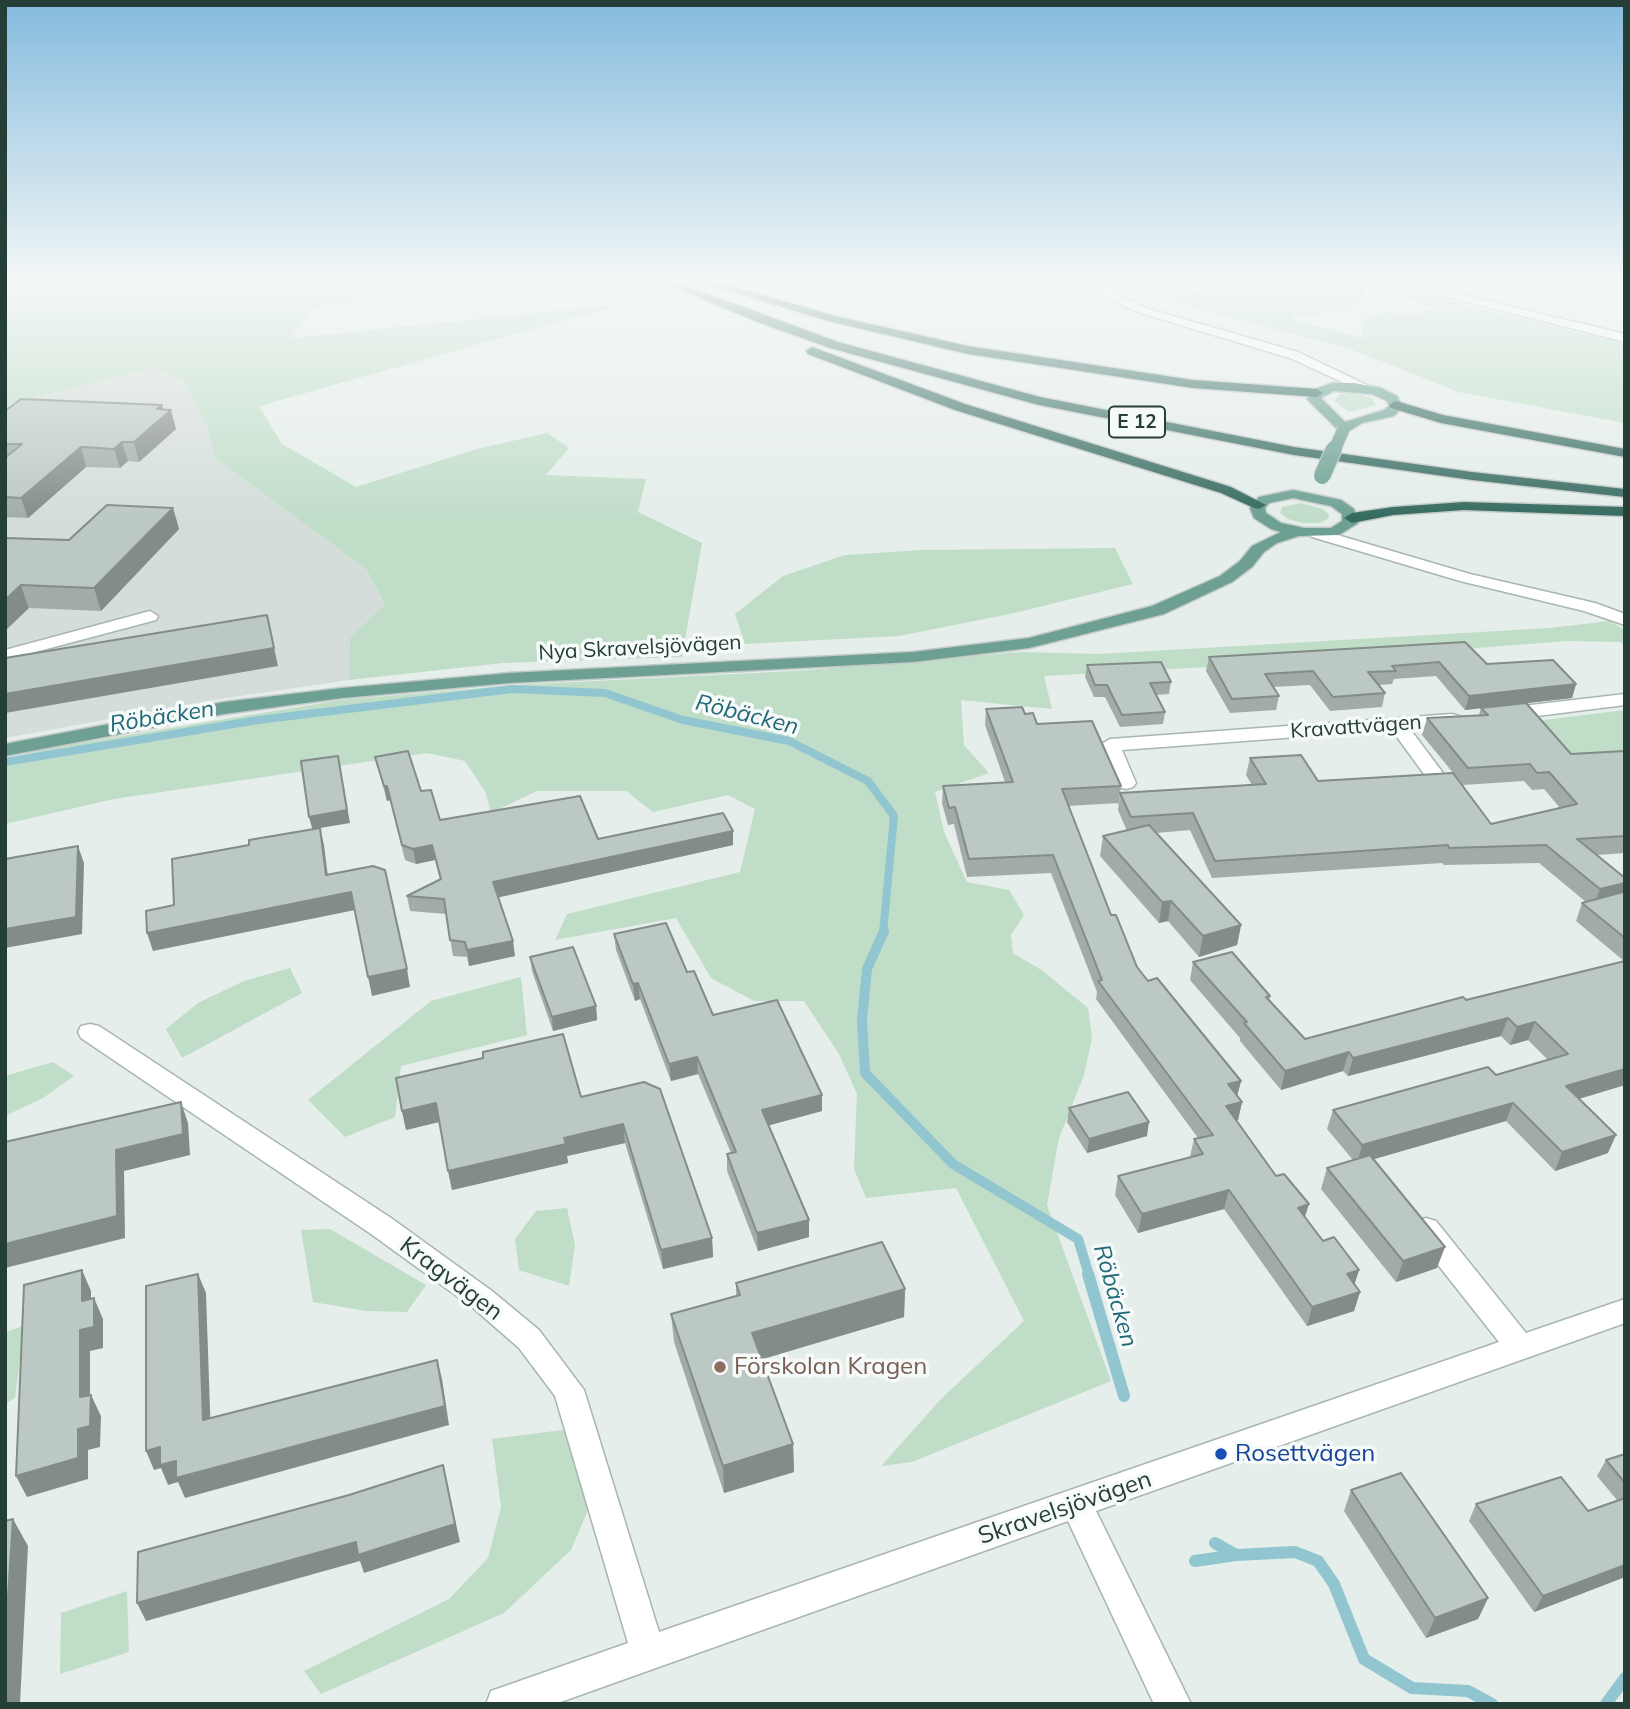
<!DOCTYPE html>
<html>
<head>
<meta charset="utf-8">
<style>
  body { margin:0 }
  #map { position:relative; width:1630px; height:1709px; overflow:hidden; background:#e5eeea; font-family:Mulish,sans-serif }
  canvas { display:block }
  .frame { position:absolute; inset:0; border:7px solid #253f38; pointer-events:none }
</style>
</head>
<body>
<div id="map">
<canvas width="1630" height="1709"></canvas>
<div class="frame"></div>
</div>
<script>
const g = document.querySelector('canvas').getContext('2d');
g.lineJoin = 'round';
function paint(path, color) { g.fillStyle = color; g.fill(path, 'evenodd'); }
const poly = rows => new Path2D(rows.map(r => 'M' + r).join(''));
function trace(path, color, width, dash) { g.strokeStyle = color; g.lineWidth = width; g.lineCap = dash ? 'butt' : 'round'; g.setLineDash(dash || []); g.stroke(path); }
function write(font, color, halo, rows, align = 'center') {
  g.font = font + ' Mulish,sans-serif'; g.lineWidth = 7; g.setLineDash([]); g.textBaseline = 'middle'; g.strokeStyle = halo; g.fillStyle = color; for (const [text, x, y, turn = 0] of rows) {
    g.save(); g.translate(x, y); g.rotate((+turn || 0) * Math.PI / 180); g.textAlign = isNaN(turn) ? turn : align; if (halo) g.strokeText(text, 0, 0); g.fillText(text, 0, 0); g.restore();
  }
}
paint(poly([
  [154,368,182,381,208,426,214,457,366,569,385,604,350,638,349,680,220,699,5,738,5,405]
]), '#d4ddd9');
paint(poly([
  [5,282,375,282,343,306,312,307,292,338,623,304,259,406,282,444,356,487,477,449,547,433,569,448,546,475,646,479,638,512,702,543,682,657,503,663,349,680,350,638,385,604,366,569,214,457,208,426,182,380,154,368,5,405],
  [1228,282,1364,282,1364,298,1354,309,1293,317,1291,319,1362,338,1364,319,1382,312,1415,315,1433,308,1405,297,1418,293,1625,344,1625,423,1459,392,1350,349,1166,301],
  [1353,393,1372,398,1376,405,1349,412,1334,401,1340,394],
  [1301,503,1323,509,1329,515,1328,519,1319,523,1303,523,1288,519,1280,513,1282,507],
  [1115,548,1133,584,1010,614,899,636,745,644,735,614,783,576,845,555,921,550],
  [1609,621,1625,630,1625,645,1621,642,1567,641,1281,663,1044,676,1052,709,961,700,964,745,989,773,935,792,944,832,967,882,1009,890,1024,915,1011,935,1013,953,1043,971,1088,1008,1092,1038,1084,1075,1059,1138,1047,1205,1111,1381,912,1462,881,1466,942,1398,1024,1321,956,1188,866,1198,854,1169,857,1094,839,1054,804,1001,754,1001,711,978,676,918,555,940,567,914,740,872,755,809,728,795,653,812,626,791,537,791,491,813,486,793,465,761,427,753,114,799,5,824,5,759,56,747,341,700,516,685,795,671,1021,652,1099,654,1550,628],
  [1625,710,1625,755,1566,759,1536,721],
  [290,968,302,993,182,1058,166,1029,198,1003,244,981],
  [521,977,527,1035,401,1066,395,1117,345,1137,308,1100,431,1001],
  [53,1062,74,1076,43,1098,5,1116,5,1076],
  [567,1208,575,1245,569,1286,519,1270,515,1239,536,1211],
  [330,1229,426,1285,407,1312,366,1311,313,1302,301,1230],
  [24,1326,15,1398,5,1404,5,1332],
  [570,1429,588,1510,571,1550,504,1613,321,1694,304,1671,449,1599,488,1558,501,1507,492,1439],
  [127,1591,129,1652,60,1674,61,1613]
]), '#c0ddc8');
trace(poly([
  [5,762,258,720,512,689,605,693,683,720,789,741,868,781,894,816,883,933]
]), '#91c5cf', 8);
trace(poly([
  [884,931,867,969,862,1020,865,1073,953,1164,1078,1239,1089,1275]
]), '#91c5cf', 10);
trace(poly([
  [1088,1274,1124,1396],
  [1215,1543,1236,1555,1295,1552,1318,1561,1334,1584,1364,1659,1412,1688,1468,1691,1492,1704],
  [1195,1561,1236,1555],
  [1606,1704,1625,1678]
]), '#91c5cf', 12);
const minor = poly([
  [1085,282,1098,282,1125,299,1152,310,1298,352,1375,389,1374,392,1364,392,1290,358,1144,314,1117,303,1085,282],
  [1389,282,1408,282,1625,334,1625,342,1389,282],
  [1317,529,1470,574,1595,603,1625,614,1625,625,1584,611,1460,581,1312,537,1309,534,1312,531,1317,529],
  [150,611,158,616,156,620,5,660,5,650,150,611],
  [1625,694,1625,705,1505,720,1496,714,1505,708,1625,694],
  [1452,714,1459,716,1461,720,1459,724,1410,729,1446,777,1436,783,1429,781,1392,730,1122,750,1136,783,1133,787,1126,789,1119,787,1116,783,1100,745,1110,739,1452,714],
  [90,1024,99,1026,391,1218,492,1291,539,1330,584,1390,659,1632,1499,1342,1416,1237,1412,1229,1416,1221,1426,1218,1436,1221,1526,1333,1625,1299,1625,1323,1096,1511,1191,1704,1154,1704,1068,1521,555,1704,486,1704,491,1691,628,1643,555,1396,519,1348,472,1307,371,1234,81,1038,78,1032,81,1026,90,1024]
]);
const major = poly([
  [1332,383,1354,383,1381,388,1397,396,1403,407,1394,416,1362,423,1349,431,1339,431,1307,399,1312,390,1332,383],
  [1334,391,1372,394,1387,401,1389,406,1384,410,1345,422,1321,398,1334,391],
  [1293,490,1341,500,1354,509,1358,523,1339,535,1299,536,1277,543,1264,552,1252,567,1232,582,1164,614,1029,648,913,662,509,683,342,698,224,714,5,756,5,744,224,702,342,688,509,673,913,652,1029,638,1152,606,1220,576,1240,561,1252,546,1281,532,1271,529,1254,518,1250,508,1252,505,1259,497,1293,490],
  [1293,498,1331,506,1342,514,1342,521,1331,528,1304,528,1281,523,1266,513,1265,508,1269,503,1293,498]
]);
const highway = poly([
  [661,282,676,282,838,342,1040,397,1294,447,1472,472,1625,489,1625,497,1472,480,1294,455,1039,405,830,348,755,321,661,282],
  [701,282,718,282,835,316,968,346,1193,380,1317,389,1323,393,1317,397,1193,388,968,354,828,321,701,282],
  [812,347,965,404,1231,487,1266,505,1259,509,1254,508,1221,493,955,410,808,354,806,351,812,347],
  [1396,401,1443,415,1625,449,1625,457,1441,423,1391,408,1389,405,1396,401],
  [1464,502,1625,507,1625,516,1464,510,1393,515,1352,523,1344,518,1352,513,1393,507,1464,502]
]);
trace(minor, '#a8b6b1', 3);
trace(major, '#c2c9c7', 3);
trace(highway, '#c2c9c7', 3);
paint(minor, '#fff');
paint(major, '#6da093');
paint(highway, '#33695e');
const majorBridgeFar1 = poly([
  [1334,451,1344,428]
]);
const majorBridge = poly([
  [1322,476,1334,449]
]);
trace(majorBridgeFar1, '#c2c9c7', 14, []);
trace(majorBridge, '#c2c9c7', 18, []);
trace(majorBridgeFar1, '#6da093', 12);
trace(majorBridge, '#6da093', 16);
paint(poly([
  [162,405,163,409,176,429,139,462,128,461,120,468,86,467,28,518,5,517,5,411],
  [173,508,179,529,101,611,29,608,5,538,69,540],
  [1465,642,1487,664,1576,684,1572,698,1527,703,1571,754,1625,751,1625,853,1597,855,1625,878,1625,1085,1579,1099,1608,1153,1555,1171,1506,1121,1374,1159,1437,1268,1396,1282,1321,1189,1327,1168,1353,1160,1327,1129,1333,1110,1496,1075,1548,1060,1528,1040,1510,1045,1501,1036,1348,1076,1343,1071,1281,1090,1240,1041,1240,1038,1190,980,1193,962,1270,996,1269,1000,1305,1039,1624,961,1576,921,1582,903,1586,902,1539,863,1444,865,1442,863,1212,878,1190,830,1156,833,1241,925,1237,945,1199,957,1168,921,1159,923,1100,856,1103,836,1127,831,1118,810,1120,793,1252,785,1246,775,1250,758,1318,781,1491,824,1560,808,1544,789,1532,790,1524,781,1463,785,1422,735,1427,718,1479,715,1481,708,1465,710,1436,676,1394,679,1392,684,1379,685,1385,693,1382,707,1330,711,1310,685,1273,687,1279,696,1276,710,1230,713,1206,671,1209,657],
  [1087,665,1171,682,1169,694,1156,695,1165,712,1163,724,1120,727,1105,697,1094,697,1085,677],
  [986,709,1025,714,1037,724,1121,786,1119,803,1068,806,1111,915,1137,967,1148,981,1241,1081,1237,1096,1242,1102,1238,1120,1236,1121,1323,1241,1359,1270,1354,1285,1360,1292,1354,1311,1307,1326,1224,1209,1138,1233,1115,1195,1118,1176,1190,1157,1194,1139,1198,1138,1096,999,1097,992,1051,873,967,877,954,824,948,825,942,803,943,786,1005,782,985,725],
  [375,757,421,791,440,820,598,839,733,831,733,845,498,897,515,956,469,966,467,957,453,956,446,914,410,911,407,896,440,880,435,860,416,864,405,860,390,800,387,801],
  [614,934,687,972,713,1015,822,1111,769,1125,809,1237,758,1251,727,1171,727,1154,731,1153,698,1074,671,1081,640,999,635,1001,616,950],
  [530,957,596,1006,597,1020,553,1031,532,971],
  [644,1082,712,1238,713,1257,663,1269,625,1143,567,1156,568,1163,452,1190,439,1122,406,1130,402,1111,581,1097],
  [1069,1108,1147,1136,1087,1153,1067,1122],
  [736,1283,905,1289,904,1317,761,1359,793,1444,794,1472,724,1493,674,1342,671,1314,736,1296],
  [1625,1454,1625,1577,1534,1612,1469,1521,1476,1504,1588,1511,1617,1500,1597,1476,1606,1460],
  [1351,1490,1488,1598,1478,1619,1426,1638,1344,1511]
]), '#a1aca8');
paint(poly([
  [162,405,164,416,171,410,176,429,139,462,134,442,157,409],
  [122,442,128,461,120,468,114,449],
  [81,447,86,467,28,518,21,498],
  [173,508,179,529,101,611,94,588],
  [21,585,29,608,5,631,5,600],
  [267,615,278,666,5,713,5,694],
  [1576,684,1572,698,1465,710,1469,696],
  [338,756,350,823,320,828,324,845,330,893,309,817],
  [384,786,387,786,390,800,387,801],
  [733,831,733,845,496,898,493,882],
  [432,845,435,860,416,864,413,849],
  [78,846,84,863,82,934,5,948,5,929],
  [1625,883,1625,894,1593,907,1600,889],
  [351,892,355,910,153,951,147,933],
  [1171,901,1168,921,1159,923,1162,902],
  [1241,925,1237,945,1199,957,1203,936],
  [513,941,515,956,469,966,467,950],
  [407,969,410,987,372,996,368,977],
  [638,983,640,999,635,1001,633,984],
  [596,1006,597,1020,553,1031,552,1017],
  [1508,1018,1501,1036,1348,1076,1353,1058],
  [1535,1022,1528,1040,1510,1045,1517,1027],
  [1349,1052,1343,1071,1281,1090,1285,1071],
  [697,1057,698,1074,671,1081,669,1064],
  [1625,1069,1625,1085,1558,1105,1566,1086],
  [1241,1081,1236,1100,1228,1084],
  [822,1095,822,1111,763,1127,762,1110],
  [181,1102,188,1123,190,1155,124,1171,125,1238,5,1268,5,1244,116,1150],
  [1242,1102,1238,1120,1222,1125,1226,1106],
  [436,1103,439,1122,406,1130,402,1111],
  [1513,1103,1506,1121,1357,1164,1362,1145],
  [1149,1122,1147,1136,1087,1153,1089,1139],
  [623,1124,625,1143,567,1156,568,1163,452,1190,448,1171,564,1138],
  [1616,1135,1608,1153,1555,1171,1562,1152],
  [1229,1190,1224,1209,1138,1233,1142,1214],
  [1309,1204,1303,1223,1298,1208],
  [809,1220,809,1237,758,1251,757,1233],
  [712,1238,713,1257,663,1269,661,1250],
  [1445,1247,1437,1268,1396,1282,1403,1261],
  [82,1270,91,1291,91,1323,82,1301],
  [1359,1270,1353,1289,1347,1274],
  [198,1274,206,1293,211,1439,203,1420],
  [905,1289,904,1317,753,1362,752,1333],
  [1360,1292,1354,1311,1307,1326,1312,1307],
  [94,1298,103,1319,103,1348,90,1351,90,1419,80,1397,80,1330],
  [437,1360,442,1379,449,1425,185,1498,178,1482,168,1485,161,1468,154,1470,146,1451],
  [91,1395,101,1416,100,1447,88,1450,88,1479,27,1497,16,1476,78,1429],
  [793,1444,794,1472,724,1493,723,1466],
  [443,1465,460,1542,364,1573,360,1561,146,1621,137,1603],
  [13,1519,28,1546,20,1704,5,1704,5,1643],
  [1625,1565,1625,1577,1534,1612,1543,1596],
  [1488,1598,1478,1619,1426,1638,1435,1618]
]), '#838c88');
const building = poly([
  [21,399,162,405,157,409,171,410,134,442,122,442,114,449,81,447,21,498,5,497,5,458,22,444,5,444,5,411,21,399],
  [107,505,173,508,94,588,21,585,5,600,5,538,69,540,107,505],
  [267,615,274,648,5,694,5,658,267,615],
  [1465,642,1487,664,1553,660,1576,684,1469,696,1439,662,1392,666,1396,671,1368,672,1385,693,1333,697,1313,671,1265,674,1279,696,1232,699,1209,657,1465,642],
  [1161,662,1171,682,1150,683,1165,712,1122,715,1107,685,1095,685,1087,665,1161,662],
  [1526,703,1571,754,1625,751,1625,836,1577,839,1625,878,1625,883,1600,889,1546,845,1449,848,1448,845,1215,861,1193,813,1131,817,1120,793,1266,784,1250,758,1301,755,1318,781,1453,773,1491,824,1577,804,1549,772,1537,773,1530,764,1468,768,1427,718,1488,715,1481,708,1526,703],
  [1022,707,1025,714,1033,713,1037,724,1092,721,1121,786,1062,789,1111,915,1116,915,1137,967,1148,981,1157,978,1241,1081,1228,1084,1242,1102,1226,1106,1276,1176,1284,1174,1309,1204,1298,1208,1323,1241,1334,1237,1359,1270,1347,1274,1360,1292,1312,1307,1229,1190,1142,1214,1118,1176,1203,1154,1194,1139,1213,1135,1098,981,1102,980,1053,855,969,859,955,807,949,808,943,786,1013,782,986,709,1022,707],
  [408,751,421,791,431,790,440,820,580,796,598,839,723,813,733,831,493,882,513,941,467,950,465,942,450,940,444,899,407,896,441,879,432,845,413,849,402,845,387,786,384,786,375,757,408,751],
  [338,756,347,810,309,817,301,761,338,756],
  [1149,825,1241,925,1203,936,1171,901,1162,902,1103,836,1149,825],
  [320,828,326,875,373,866,385,870,407,969,368,977,351,892,147,933,146,911,174,905,172,859,249,845,249,840,320,828],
  [78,846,76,917,5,929,5,859,78,846],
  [1623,892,1625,894,1625,938,1582,903,1623,892],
  [666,923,687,972,694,971,713,1015,777,1000,822,1095,762,1110,809,1220,757,1233,727,1154,736,1152,697,1057,669,1064,638,983,633,984,614,934,666,923],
  [573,947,596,1006,552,1017,530,957,573,947],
  [1232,952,1270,996,1266,997,1305,1039,1463,997,1466,1000,1625,961,1625,1069,1566,1086,1616,1135,1562,1152,1513,1103,1362,1145,1333,1110,1488,1067,1496,1075,1568,1054,1535,1022,1517,1027,1508,1018,1353,1058,1349,1052,1285,1071,1244,1023,1247,1022,1193,962,1232,952],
  [563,1034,581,1097,644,1082,660,1089,712,1238,661,1250,623,1124,564,1138,566,1144,448,1171,436,1103,402,1111,396,1078,483,1058,483,1052,563,1034],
  [1128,1092,1149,1122,1089,1139,1069,1108,1128,1092],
  [181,1102,183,1134,116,1150,117,1216,5,1244,5,1142,181,1102],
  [1370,1155,1445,1247,1403,1261,1327,1168,1370,1155],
  [882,1242,905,1289,752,1333,793,1444,723,1466,671,1314,740,1295,736,1283,882,1242],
  [82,1270,82,1301,94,1298,94,1327,80,1330,80,1397,91,1395,90,1426,78,1429,78,1458,16,1476,24,1285,82,1270],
  [198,1274,203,1420,437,1360,445,1406,176,1478,176,1461,160,1465,160,1447,146,1451,146,1286,198,1274],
  [1625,1454,1625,1483,1606,1460,1625,1454],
  [443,1465,455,1524,358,1555,356,1542,137,1603,138,1552,349,1495,443,1465],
  [1401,1473,1488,1598,1435,1618,1351,1490,1401,1473],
  [1561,1477,1588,1511,1625,1498,1625,1565,1543,1596,1476,1504,1561,1477],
  [13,1519,5,1643,5,1521,13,1519]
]);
paint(building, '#bbc8c3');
trace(building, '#838c88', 2);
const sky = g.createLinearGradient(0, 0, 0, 521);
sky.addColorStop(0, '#85bbde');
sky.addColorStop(0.54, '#f3f7f6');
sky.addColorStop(1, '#f3f7f600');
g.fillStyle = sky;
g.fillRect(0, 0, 1630, 521);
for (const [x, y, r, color] of [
  [720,1367,7,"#8d6e63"],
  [1221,1454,7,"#1a4fb4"]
]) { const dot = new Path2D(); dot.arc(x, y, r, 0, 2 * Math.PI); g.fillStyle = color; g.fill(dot); trace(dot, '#f6faf8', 2.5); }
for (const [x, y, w] of [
  [1137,422,56]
]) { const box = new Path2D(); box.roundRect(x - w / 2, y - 15.5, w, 31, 5); g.fillStyle = '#f6faf8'; g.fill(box); trace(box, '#253f38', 2); }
write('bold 19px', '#253f38', null, [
  ["E 12",1137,422]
]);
write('21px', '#253f38', '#f6faf8', [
  ["Nya Skravelsjövägen",640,648,-3],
  ["Kravattvägen",1356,727,-4]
]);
write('italic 23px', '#226978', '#f6faf8', [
  ["Röbäcken",747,715,14],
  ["Röbäcken",162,717,-9],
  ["Röbäcken",1115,1296,74]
]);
write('24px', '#253f38', '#f6faf8', [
  ["Kragvägen",451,1279,37],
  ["Skravelsjövägen",1065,1508,-19]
]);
write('24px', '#785e54', '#f6faf8', [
  ["Förskolan Kragen",734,1367]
], 'left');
write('24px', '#164399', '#f6faf8', [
  ["Rosettvägen",1235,1454]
], 'left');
</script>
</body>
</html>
